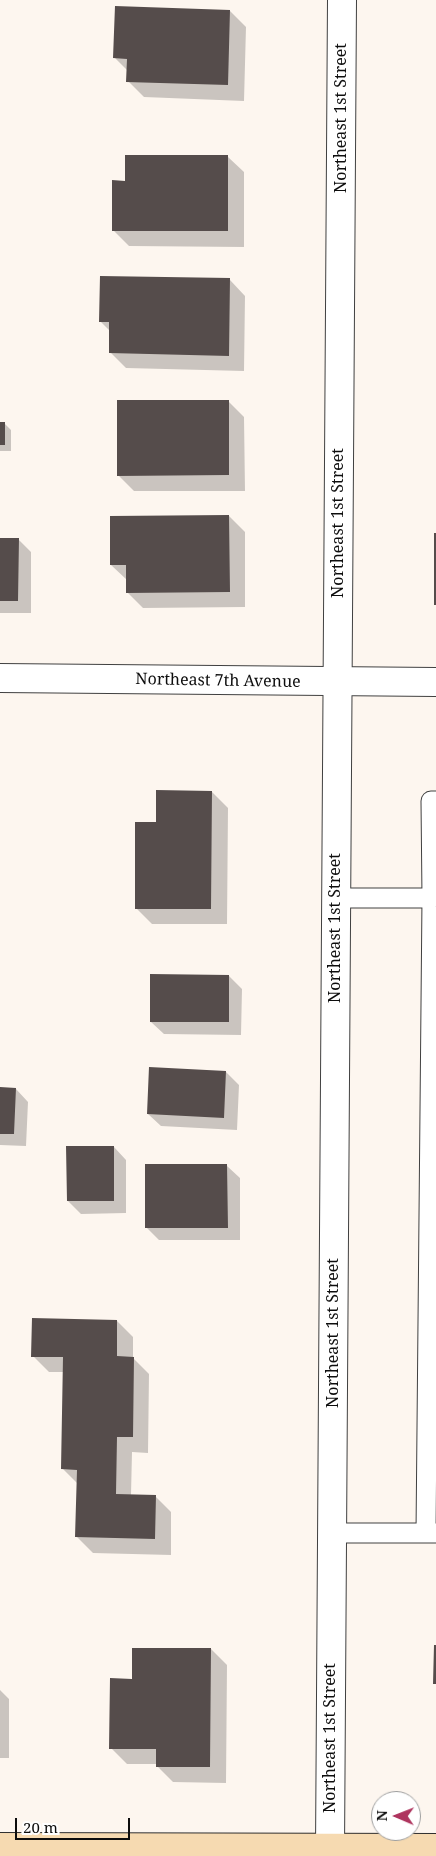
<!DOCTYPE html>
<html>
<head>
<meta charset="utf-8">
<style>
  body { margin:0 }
  #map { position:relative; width:436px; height:1856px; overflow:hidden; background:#fdf6ef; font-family:"Noto Serif",serif }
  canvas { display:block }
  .north { position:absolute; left:371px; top:1791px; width:50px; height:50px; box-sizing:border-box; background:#fff; border:1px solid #9e9e9e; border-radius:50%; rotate:271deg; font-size:14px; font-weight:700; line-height:20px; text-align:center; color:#0d0d0d }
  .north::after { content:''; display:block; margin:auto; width:18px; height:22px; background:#ae345e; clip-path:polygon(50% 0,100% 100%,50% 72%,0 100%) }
  .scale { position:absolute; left:15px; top:1818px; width:115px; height:22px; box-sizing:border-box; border:2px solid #0d0d0d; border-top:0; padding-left:6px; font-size:15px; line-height:18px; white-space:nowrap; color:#0d0d0d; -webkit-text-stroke:4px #fff; paint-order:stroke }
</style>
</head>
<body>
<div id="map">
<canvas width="436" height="1856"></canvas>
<div class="north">N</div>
<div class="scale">20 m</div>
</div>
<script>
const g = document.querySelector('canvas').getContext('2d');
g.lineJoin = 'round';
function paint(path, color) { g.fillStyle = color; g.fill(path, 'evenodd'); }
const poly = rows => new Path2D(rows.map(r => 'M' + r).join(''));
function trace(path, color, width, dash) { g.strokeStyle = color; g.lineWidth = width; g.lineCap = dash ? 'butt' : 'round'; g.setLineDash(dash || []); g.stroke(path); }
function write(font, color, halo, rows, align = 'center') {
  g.font = font + ' "Noto Serif",serif'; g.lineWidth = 5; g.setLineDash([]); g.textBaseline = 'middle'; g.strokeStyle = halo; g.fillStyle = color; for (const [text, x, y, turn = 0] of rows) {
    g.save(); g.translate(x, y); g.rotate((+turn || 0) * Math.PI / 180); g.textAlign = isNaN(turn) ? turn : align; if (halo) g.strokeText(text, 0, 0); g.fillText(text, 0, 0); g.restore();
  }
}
paint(poly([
  [230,11,246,27,244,101,144,97,128,81,128,71,115,58],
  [228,157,244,172,244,247,129,246,113,230,126,182],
  [230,280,245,296,244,371,126,368,110,352,110,331,100,321],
  [228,401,244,417,245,491,134,491,118,475],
  [0,423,4,423,11,430,11,451,0,451],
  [229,516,245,532,245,607,143,608,127,592,127,580,111,565],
  [0,539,18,539,31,552,31,613,0,613],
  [212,792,228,808,227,924,152,924,136,908,157,823],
  [229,976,242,989,241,1035,164,1034,151,1022],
  [226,1072,239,1085,237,1130,161,1126,148,1114],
  [0,1088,16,1089,28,1102,26,1146,0,1145],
  [114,1147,126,1160,126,1213,81,1214,68,1201],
  [227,1166,240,1178,240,1240,159,1240,146,1227],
  [117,1321,133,1337,133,1358,149,1374,148,1453,132,1452,131,1495,155,1496,171,1512,171,1555,93,1553,77,1537,78,1484,63,1469,64,1372,49,1372,33,1356],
  [211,1649,227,1665,226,1783,173,1782,157,1766,157,1764,127,1764,111,1748,133,1680],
  [0,1690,9,1699,9,1758,0,1758]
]), '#0003');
paint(poly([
  [115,6,230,10,228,85,126,82,127,59,113,58],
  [125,155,228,155,228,231,112,231,112,180,125,181],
  [100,276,230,278,229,356,109,353,109,322,99,322],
  [117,400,229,400,229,475,117,476],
  [0,422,5,422,5,445,0,445],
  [229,515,230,592,126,593,126,565,110,565,110,516],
  [434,533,436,533,436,605,434,605],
  [0,538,19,538,18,601,0,601],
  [156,790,212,791,211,909,135,909,135,822,156,822],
  [150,974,229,975,229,1022,150,1022],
  [149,1067,226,1071,224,1118,147,1114],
  [0,1087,16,1088,14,1134,0,1134],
  [66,1146,114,1146,114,1201,67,1201],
  [145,1164,227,1164,228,1228,145,1228],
  [32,1318,117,1320,117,1356,134,1357,133,1437,117,1437,116,1494,156,1495,155,1539,75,1537,77,1470,61,1469,63,1357,31,1357],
  [434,1645,436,1645,436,1684,433,1684],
  [132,1648,211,1648,210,1767,156,1767,156,1749,109,1749,110,1678,132,1679]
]), '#554c4b');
const lane = poly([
  [335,898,432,898,431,801,436,801],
  [332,1533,436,1533],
  [426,1533,432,898]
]);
const street = poly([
  [0,678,436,682],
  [330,1849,342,0]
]);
const secondary = poly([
  [0,1847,436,1848]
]);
trace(lane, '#404040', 21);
trace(street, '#404040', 30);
trace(secondary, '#2f2f2f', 30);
trace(lane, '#fff', 19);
trace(street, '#fff', 28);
trace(secondary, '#f6dab1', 28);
write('16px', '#0d0d0d', '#fff', [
  ["Northeast 1st Street",341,118,-90],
  ["Northeast 1st Street",338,523,-90],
  ["Northeast 7th Avenue",218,681,1],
  ["Northeast 1st Street",335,928,-90],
  ["Northeast 1st Street",333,1333,-90],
  ["Northeast 1st Street",330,1738,-90]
]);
</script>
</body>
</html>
